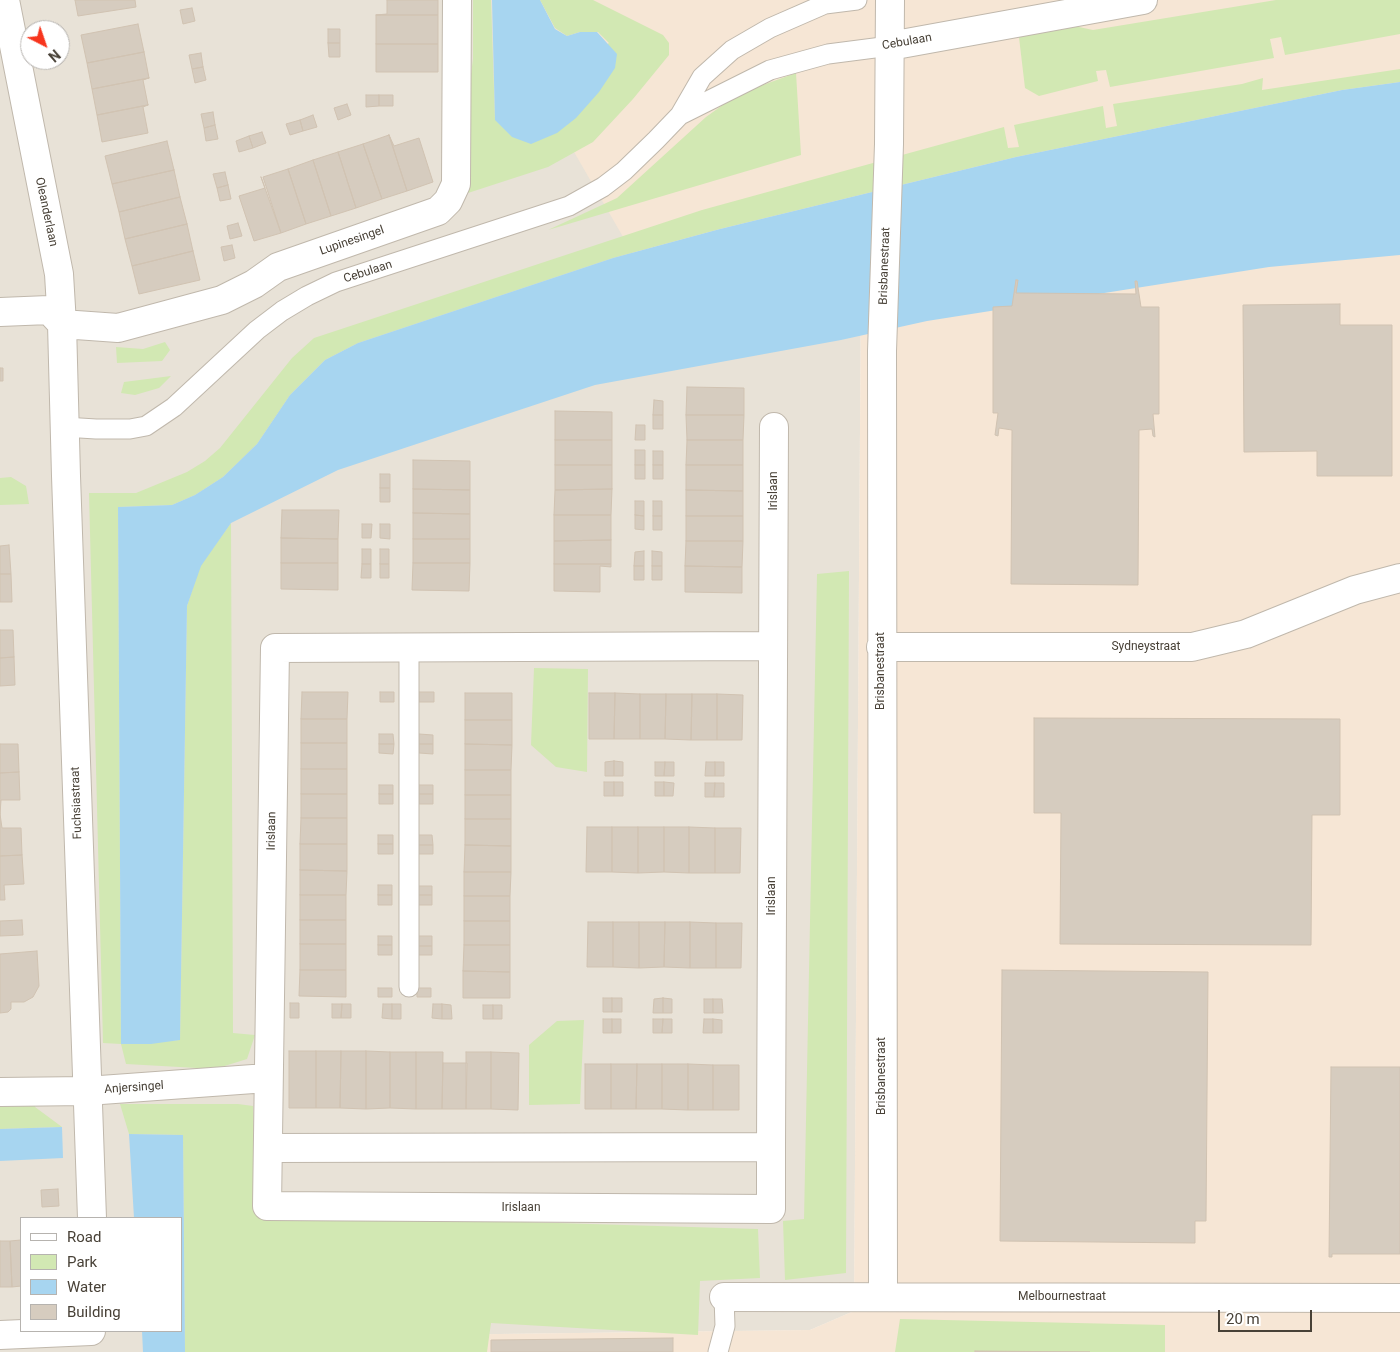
<!DOCTYPE html>
<html>
<head>
<meta charset="utf-8">
<style>
  body { margin:0 }
  #map { position:relative; width:1400px; height:1352px; overflow:hidden; background:#f4f0e9; font-family:Roboto,sans-serif }
  canvas { display:block }
  .legend { position:absolute; left:20px; top:1217px; width:162px; height:115px; box-sizing:border-box; background:#fff; border:1px solid #b6b3af; margin:0; padding:6px 9px; list-style:none; font-size:15px; color:#484137 }
  .legend li { display:flex; align-items:center; gap:10px; height:25px }
  .legend b { width:25px; border:1px solid #b6b3af }
  .north { position:absolute; left:20px; top:20px; width:50px; height:50px; box-sizing:border-box; background:#fff; border:1px solid #b6b3af; border-radius:50%; rotate:139deg; font-size:14px; font-weight:700; line-height:20px; text-align:center; color:#484137 }
  .north::after { content:''; display:block; margin:auto; width:18px; height:22px; background:#f7351d; clip-path:polygon(50% 0,100% 100%,50% 72%,0 100%) }
  .scale { position:absolute; left:1218px; top:1310px; width:94px; height:22px; box-sizing:border-box; border:2px solid #484137; border-top:0; padding-left:6px; font-size:15px; line-height:18px; white-space:nowrap; color:#484137; -webkit-text-stroke:4px #fff; paint-order:stroke }
</style>
</head>
<body>
<div id="map">
<canvas width="1400" height="1352"></canvas>
<ul class="legend">
<li><b style="height:6px;background:#fff"></b>Road</li>
<li><b style="height:14px;background:#d2e8b3"></b>Park</li>
<li><b style="height:14px;background:#a7d5f0"></b>Water</li>
<li><b style="height:14px;background:#d6ccbf"></b>Building</li>
</ul>
<div class="north">N</div>
<div class="scale">20 m</div>
</div>
<script>
const g = document.querySelector('canvas').getContext('2d');
g.lineJoin = 'round';
function paint(path, color) { g.fillStyle = color; g.fill(path, 'evenodd'); }
const poly = rows => new Path2D(rows.map(r => 'M' + r).join(''));
function trace(path, color, width, dash) { g.strokeStyle = color; g.lineWidth = width; g.lineCap = dash ? 'butt' : 'round'; g.setLineDash(dash || []); g.stroke(path); }
function write(font, color, halo, rows, align = 'center') {
  g.font = font + ' Roboto,sans-serif'; g.lineWidth = 4; g.setLineDash([]); g.textBaseline = 'middle'; g.strokeStyle = halo; g.fillStyle = color; for (const [text, x, y, turn = 0] of rows) {
    g.save(); g.translate(x, y); g.rotate((+turn || 0) * Math.PI / 180); g.textAlign = isNaN(turn) ? turn : align; if (halo) g.strokeText(text, 0, 0); g.fillText(text, 0, 0); g.restore();
  }
}
paint(poly([
  [0,0,529,0,861,283,854,1311,810,1330,268,1337,267,1352,0,1352],
  [30,30,60,30,60,60,30,60],
  [21,1218,181,1218,181,1331,21,1331]
]), '#e8e2d7');
paint(poly([
  [529,0,1400,0,1400,1352,267,1352,267,1337,810,1330,854,1311,861,284,660,301,536,86]
]), '#f6e6d5');
paint(poly([
  [473,0,491,0,495,120,609,43,598,32,580,32,567,36,555,28,540,0,593,0,663,35,669,43,669,55,633,99,593,142,548,167,468,193,467,106,473,59],
  [1276,0,1400,0,1400,34,1285,55,1281,37,1270,39,1274,58,1110,87,1106,70,1096,71,1098,81,1039,96,1025,88,1018,29,1065,24,1093,30],
  [1400,69,1400,82,1342,90,1016,157,720,229,613,258,358,343,325,360,290,395,257,444,223,477,195,495,172,505,118,507,121,1044,180,1040,187,606,200,566,231,523,233,1033,255,1035,247,1059,215,1069,126,1064,121,1044,103,1043,89,493,136,493,187,472,205,461,220,448,292,358,314,338,702,210,1004,127,1008,148,1019,147,1014,125,1103,106,1106,128,1117,126,1113,104,1242,84,1263,78,1262,90],
  [796,73,801,155,548,230,617,198,706,117,738,94],
  [165,342,170,350,162,361,117,363,116,347,143,349],
  [171,376,159,388,135,395,121,393,124,382],
  [11,477,26,486,29,504,0,505,0,478],
  [849,571,846,1273,785,1280,783,1221,804,1219,817,574],
  [534,668,588,669,587,772,556,767,531,745],
  [584,1020,580,1104,529,1105,529,1045,557,1021],
  [34,1098,35,1107,62,1127,0,1129,0,1099],
  [120,1104,238,1104,253,1106,256,1214,758,1229,760,1278,700,1281,698,1335,491,1323,487,1352,185,1352,183,1135,129,1134],
  [900,1319,1165,1325,1165,1352,895,1352]
]), '#d2e8b3');
paint(poly([
  [492,0,540,0,555,29,567,36,580,32,597,32,617,54,615,68,599,92,576,118,557,133,531,144,512,137,495,120],
  [1400,82,1400,255,1269,267,927,321,841,340,595,385,338,470,231,523,201,566,187,606,180,1040,151,1044,121,1044,118,507,172,505,195,495,223,477,257,444,290,395,325,360,358,343,613,258,720,229,1016,157,1342,90],
  [62,1127,63,1158,0,1161,0,1129],
  [129,1134,183,1135,185,1352,143,1352,142,1331,181,1331,181,1218,134,1218]
]), '#a7d5f0');
const building = poly([
  [75,0,135,0,136,7,78,16,75,0],
  [387,0,438,0,438,15,376,15,387,14,387,0],
  [192,8,195,21,183,24,180,10,192,8],
  [376,15,438,15,438,44,376,44,376,15],
  [138,24,144,52,87,63,81,35,138,24],
  [328,29,340,29,340,43,328,43,328,29],
  [328,43,340,43,340,57,329,57,328,43],
  [376,44,438,44,438,72,376,72,376,44],
  [144,52,149,78,92,89,87,63,144,52],
  [201,53,203,67,192,69,189,55,201,53],
  [203,67,206,80,195,83,192,69,203,67],
  [149,78,143,80,148,105,97,115,92,89,149,78],
  [366,95,379,95,379,106,366,107,366,95],
  [379,95,393,95,393,106,379,106,379,95],
  [347,104,351,115,338,120,334,108,347,104],
  [148,105,143,107,148,133,102,142,97,115,148,105],
  [213,112,215,125,204,128,201,114,213,112],
  [313,115,317,127,303,131,300,120,313,115],
  [300,120,303,131,290,135,286,124,300,120],
  [215,125,218,139,206,141,204,128,215,125],
  [262,132,266,143,253,148,249,136,262,132],
  [389,135,407,191,382,199,363,144,389,135],
  [389,135,394,146,419,138,433,182,407,191,389,135],
  [249,136,253,148,239,152,236,141,249,136],
  [167,141,174,170,112,184,105,156,167,141],
  [363,144,382,199,356,208,338,152,363,144],
  [338,152,356,208,331,216,313,160,338,152],
  [313,160,331,216,306,224,288,169,313,160],
  [288,169,306,224,281,233,263,177,288,169],
  [174,170,180,197,119,212,112,184,174,170],
  [225,172,228,185,217,188,213,174,225,172],
  [261,177,281,233,254,241,239,196,265,188,261,177],
  [228,185,231,199,220,201,217,188,228,185],
  [180,197,187,224,125,239,119,212,180,197],
  [238,223,242,236,230,239,227,226,238,223],
  [187,224,193,251,132,266,125,239,187,224],
  [232,245,235,258,224,261,221,247,232,245],
  [193,251,200,280,139,294,132,266,193,251],
  [1016,280,1018,280,1016,293,1136,294,1135,281,1137,281,1141,307,1159,307,1159,414,1153,414,1155,437,1153,436,1152,429,1139,430,1138,585,1011,584,1012,430,999,428,998,436,995,435,998,413,993,413,993,307,1012,306,1016,280],
  [1340,304,1340,325,1392,325,1392,476,1317,476,1317,451,1244,452,1243,305,1340,304],
  [0,368,3,368,3,381,0,381,0,368],
  [687,387,744,388,744,415,686,415,687,387],
  [654,400,663,401,663,415,653,415,654,400],
  [555,411,612,412,612,440,555,440,555,411],
  [653,415,663,415,663,429,653,429,653,415],
  [686,415,744,415,743,440,687,440,686,415],
  [636,425,645,425,645,440,635,440,636,425],
  [555,440,612,440,612,465,555,465,555,440],
  [687,440,743,440,743,465,686,465,687,440],
  [635,450,645,450,645,465,635,465,635,450],
  [653,451,663,451,663,465,653,465,653,451],
  [413,460,470,461,470,490,413,489,413,460],
  [555,465,612,465,612,489,555,490,555,465],
  [635,465,645,465,645,479,635,479,635,465],
  [653,465,663,465,663,479,653,479,653,465],
  [686,465,743,465,743,491,686,490,686,465],
  [380,474,390,474,390,488,380,488,380,474],
  [380,488,390,488,390,502,380,502,380,488],
  [413,489,470,490,470,514,413,513,413,489],
  [612,489,611,515,554,515,555,490,612,489],
  [686,490,743,491,743,516,686,516,686,490],
  [635,501,644,501,644,516,635,515,635,501],
  [653,501,662,501,662,516,653,516,653,501],
  [282,510,339,510,338,539,281,538,282,510],
  [413,513,470,514,470,539,413,539,413,513],
  [554,515,611,515,611,540,554,541,554,515],
  [635,515,644,516,644,530,635,529,635,515],
  [653,516,662,516,662,530,653,530,653,516],
  [686,516,743,516,743,541,686,541,686,516],
  [362,524,372,524,371,538,362,538,362,524],
  [380,524,390,524,390,539,380,538,380,524],
  [281,538,338,539,338,563,281,563,281,538],
  [413,539,470,539,470,563,413,563,413,539],
  [611,540,611,564,554,564,554,541,611,540],
  [686,541,743,541,742,567,685,566,686,541],
  [9,545,11,574,0,574,0,546,9,545],
  [362,549,371,549,371,564,362,564,362,549],
  [380,549,389,549,389,564,380,564,380,549],
  [644,551,644,566,634,566,635,552,644,551],
  [652,551,662,552,662,566,652,566,652,551],
  [281,563,338,563,338,590,281,589,281,563],
  [413,563,470,563,469,591,412,590,413,563],
  [362,564,371,564,371,578,361,578,362,564],
  [380,564,389,564,389,578,380,578,380,564],
  [554,564,611,564,611,567,600,566,600,592,554,591,554,564],
  [634,566,644,566,644,580,634,580,634,566],
  [652,566,662,566,662,580,652,580,652,566],
  [685,566,742,567,742,593,685,592,685,566],
  [0,574,11,574,12,602,0,602,0,574],
  [0,630,13,630,14,657,0,658,0,630],
  [14,657,15,685,0,686,0,658,14,657],
  [302,692,348,692,347,719,301,719,302,692],
  [380,692,394,692,394,702,380,702,380,692],
  [419,692,434,692,434,702,419,702,419,692],
  [465,693,512,693,512,720,465,720,465,693],
  [589,693,615,693,614,739,589,739,589,693],
  [615,693,640,694,640,739,614,739,615,693],
  [640,694,666,694,665,739,640,739,640,694],
  [666,694,692,694,691,740,665,739,666,694],
  [692,694,717,694,717,740,691,740,692,694],
  [717,694,743,695,742,740,717,740,717,694],
  [1034,718,1340,719,1340,815,1312,815,1311,945,1060,944,1061,813,1034,813,1034,718],
  [301,719,347,719,347,743,301,743,301,719],
  [465,720,512,720,512,745,465,744,465,720],
  [379,734,393,734,394,744,379,744,379,734],
  [419,734,433,735,433,744,419,744,419,734],
  [301,743,347,743,347,769,301,769,301,743],
  [0,744,18,744,19,772,0,773,0,744],
  [379,744,394,744,393,754,379,753,379,744],
  [419,744,433,744,433,754,419,753,419,744],
  [465,744,512,745,511,770,465,770,465,744],
  [614,761,614,776,605,776,605,762,614,761],
  [614,761,623,762,623,776,614,776,614,761],
  [655,762,665,762,664,776,655,776,655,762],
  [665,762,674,762,674,776,664,776,665,762],
  [706,762,715,762,715,776,705,776,706,762],
  [715,762,724,762,724,776,715,776,715,762],
  [301,769,347,769,347,794,301,794,301,769],
  [465,770,511,770,511,795,465,795,465,770],
  [19,772,20,800,1,800,0,814,0,773,19,772],
  [604,782,614,782,614,796,604,796,604,782],
  [614,782,623,782,623,796,614,796,614,782],
  [655,782,664,782,664,796,655,796,655,782],
  [664,782,674,783,673,796,664,796,664,782],
  [705,783,715,783,714,797,705,797,705,783],
  [715,783,724,783,724,797,714,797,715,783],
  [379,785,393,785,393,794,379,794,379,785],
  [419,785,433,785,433,794,419,794,419,785],
  [301,794,347,794,347,818,301,818,301,794],
  [379,794,393,794,393,804,379,804,379,794],
  [419,794,433,794,433,804,419,804,419,794],
  [465,795,511,795,511,819,465,819,465,795],
  [0,814,2,828,21,828,22,855,0,856,0,814],
  [301,818,347,818,347,844,300,844,301,818],
  [465,819,511,819,511,846,465,845,465,819],
  [587,827,612,827,612,872,586,872,587,827],
  [612,827,638,827,638,873,612,872,612,827],
  [638,827,664,827,664,872,638,873,638,827],
  [664,827,689,827,689,873,664,872,664,827],
  [689,827,715,828,715,873,689,873,689,827],
  [715,828,741,828,740,873,715,873,715,828],
  [378,835,393,835,393,844,378,844,378,835],
  [418,835,432,835,433,845,418,845,418,835],
  [300,844,347,844,347,871,300,870,300,844],
  [378,844,393,844,393,854,378,854,378,844],
  [418,845,433,845,433,854,418,854,418,845],
  [465,845,511,846,511,872,464,872,465,845],
  [22,855,24,884,4,885,5,900,0,900,0,856,22,855],
  [300,870,347,871,346,895,300,895,300,870],
  [464,872,511,872,510,896,464,896,464,872],
  [378,885,392,885,392,895,378,895,378,885],
  [418,886,432,886,432,895,418,895,418,886],
  [300,895,346,895,346,920,300,920,300,895],
  [378,895,392,895,392,905,378,905,378,895],
  [418,895,432,895,432,905,418,905,418,895],
  [464,896,510,896,510,921,464,921,464,896],
  [22,920,23,935,0,936,0,921,22,920],
  [300,920,346,920,346,944,300,944,300,920],
  [464,921,510,921,510,945,464,945,464,921],
  [588,922,613,922,613,967,587,967,588,922],
  [613,922,639,922,639,968,613,967,613,922],
  [639,922,665,922,664,967,639,968,639,922],
  [665,922,690,922,690,968,664,967,665,922],
  [690,922,716,923,716,968,690,968,690,922],
  [716,923,742,923,741,968,716,968,716,923],
  [378,936,392,936,392,945,378,945,378,936],
  [418,936,432,936,432,946,418,946,418,936],
  [300,944,346,944,346,970,300,970,300,944],
  [378,945,392,945,392,955,378,955,378,945],
  [464,945,510,945,510,972,463,971,464,945],
  [418,946,432,946,432,955,417,955,418,946],
  [37,951,39,986,33,997,24,1002,11,1002,11,1009,8,1012,0,1013,0,954,37,951],
  [300,970,346,970,346,997,299,996,300,970],
  [1002,970,1208,972,1206,1221,1195,1221,1195,1243,1000,1241,1002,970],
  [463,971,510,972,510,998,463,998,463,971],
  [378,988,392,988,392,997,378,997,378,988],
  [417,988,431,988,431,997,417,997,417,988],
  [603,998,612,998,612,1012,603,1012,603,998],
  [612,998,622,998,622,1012,612,1012,612,998],
  [663,998,672,999,672,1013,663,1013,663,998],
  [663,998,663,1013,653,1013,654,999,663,998],
  [704,999,713,999,713,1013,704,1013,704,999],
  [713,999,722,999,723,1013,713,1013,713,999],
  [290,1003,299,1003,299,1018,290,1018,290,1003],
  [332,1004,342,1004,341,1018,332,1018,332,1004],
  [342,1004,351,1004,351,1018,341,1018,342,1004],
  [383,1004,392,1004,392,1019,382,1018,383,1004],
  [392,1004,401,1004,401,1019,392,1019,392,1004],
  [433,1004,442,1004,442,1019,432,1018,433,1004],
  [442,1004,451,1005,452,1019,442,1019,442,1004],
  [483,1005,493,1005,493,1019,483,1019,483,1005],
  [493,1005,502,1005,502,1019,493,1019,493,1005],
  [603,1019,612,1019,612,1033,603,1033,603,1019],
  [612,1019,621,1019,621,1033,612,1033,612,1019],
  [653,1019,663,1019,662,1033,653,1033,653,1019],
  [663,1019,672,1019,672,1033,662,1033,663,1019],
  [704,1019,713,1019,713,1033,703,1033,704,1019],
  [713,1019,722,1020,722,1033,713,1033,713,1019],
  [289,1051,316,1051,316,1108,289,1108,289,1051],
  [316,1051,341,1051,340,1108,316,1108,316,1051],
  [341,1051,366,1051,366,1109,340,1108,341,1051],
  [366,1051,390,1052,390,1108,366,1109,366,1051],
  [390,1052,416,1052,416,1109,390,1108,390,1052],
  [416,1052,443,1052,442,1109,416,1109,416,1052],
  [466,1052,491,1052,491,1109,466,1109,466,1052],
  [491,1052,519,1053,518,1110,491,1109,491,1052],
  [443,1063,467,1063,466,1109,442,1109,443,1063],
  [585,1064,611,1064,611,1109,585,1109,585,1064],
  [611,1064,637,1064,636,1109,611,1109,611,1064],
  [637,1064,662,1064,662,1109,636,1109,637,1064],
  [662,1064,688,1064,688,1110,662,1109,662,1064],
  [688,1064,713,1065,713,1110,688,1110,688,1064],
  [713,1065,739,1065,739,1110,713,1110,713,1065],
  [1331,1067,1400,1067,1400,1254,1332,1254,1332,1257,1329,1257,1331,1067],
  [58,1189,59,1206,42,1207,41,1190,58,1189],
  [21,1240,21,1286,12,1287,10,1241,21,1240],
  [0,1241,10,1241,12,1287,0,1287,0,1241],
  [673,1338,673,1352,491,1352,491,1340,673,1338],
  [975,1351,1090,1352,975,1352,975,1351]
]);
paint(building, '#d6ccbf');
trace(building, '#d1c3b2', 1);
const service = poly([
  [680,115,770,70,828,54,890,46],
  [64,427,96,429,130,429,146,426,174,407,257,330,282,311,307,296,336,282,569,206,603,187,624,171,656,140,680,115,702,77,732,50,770,28,825,4,857,0],
  [409,647,409,987],
  [718,1352,725,1326,724,1297]
]);
const minor = poly([
  [5,0,59,274,62,324,66,476,92,1218],
  [890,46,1143,0],
  [0,312,49,310,62,324,118,328,222,300,254,284,278,267,438,211,448,201,456,184,457,0],
  [773,646,275,648,267,1206,771,1209,771,1147,774,427],
  [881,647,1192,647,1246,634,1355,590,1400,578],
  [0,1092,87,1091,267,1078],
  [268,1148,771,1147],
  [883,1296,882,351,889,144,890,0],
  [724,1297,1400,1298],
  [0,1335,91,1331]
]);
trace(service, '#c0b8ac', 21);
trace(minor, '#c0b8ac', 30);
trace(service, '#fff', 19);
trace(minor, '#fff', 28);
write('12px', '#484137', '#fff', [
  ["Cebulaan",907,42,-10],
  ["Oleanderlaan",46,212,78],
  ["Lupinesingel",352,241,-19],
  ["Brisbanestraat",885,266,-88],
  ["Cebulaan",368,272,-18],
  ["Irislaan",774,491,-90],
  ["Sydneystraat",1146,647],
  ["Brisbanestraat",881,671,-90],
  ["Fuchsiastraat",77,803,-92],
  ["Irislaan",272,831,-89],
  ["Irislaan",772,896,-90],
  ["Brisbanestraat",882,1076,-90],
  ["Anjersingel",134,1088,-4],
  ["Irislaan",521,1208],
  ["Melbournestraat",1062,1297]
]);
</script>
</body>
</html>
